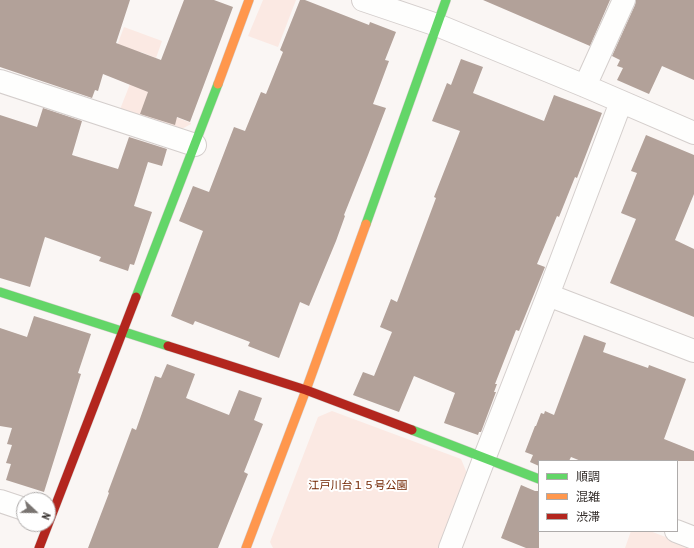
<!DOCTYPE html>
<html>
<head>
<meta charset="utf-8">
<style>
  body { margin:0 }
  #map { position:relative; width:694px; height:548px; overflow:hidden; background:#faf6f4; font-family:"Archivo Narrow","Noto Sans JP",sans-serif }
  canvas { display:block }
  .legend { position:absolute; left:538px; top:460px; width:140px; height:72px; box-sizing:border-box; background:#fff; border:1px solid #aeabaa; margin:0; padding:5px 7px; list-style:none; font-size:12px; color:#342e2b }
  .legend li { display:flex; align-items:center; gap:8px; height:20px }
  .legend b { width:20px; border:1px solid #aeabaa }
  .north { position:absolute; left:16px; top:492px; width:40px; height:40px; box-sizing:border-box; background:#fff; border:1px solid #aeabaa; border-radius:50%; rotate:112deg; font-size:11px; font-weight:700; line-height:16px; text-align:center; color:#342e2b }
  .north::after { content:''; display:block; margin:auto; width:14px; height:18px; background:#797471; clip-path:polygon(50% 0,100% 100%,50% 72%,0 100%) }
</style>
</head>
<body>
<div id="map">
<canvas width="694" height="548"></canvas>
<ul class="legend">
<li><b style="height:5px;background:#63d668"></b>順調</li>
<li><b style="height:5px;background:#ff974d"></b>混雑</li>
<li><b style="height:5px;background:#b3261e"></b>渋滞</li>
</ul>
<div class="north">N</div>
</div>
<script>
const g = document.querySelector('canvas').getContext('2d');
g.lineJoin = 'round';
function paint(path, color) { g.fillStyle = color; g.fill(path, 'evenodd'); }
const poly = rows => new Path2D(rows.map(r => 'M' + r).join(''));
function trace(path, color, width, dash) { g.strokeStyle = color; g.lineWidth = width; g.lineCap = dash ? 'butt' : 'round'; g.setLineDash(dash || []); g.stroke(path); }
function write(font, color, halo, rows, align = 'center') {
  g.font = font + ' "Archivo Narrow","Noto Sans JP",sans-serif'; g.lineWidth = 4; g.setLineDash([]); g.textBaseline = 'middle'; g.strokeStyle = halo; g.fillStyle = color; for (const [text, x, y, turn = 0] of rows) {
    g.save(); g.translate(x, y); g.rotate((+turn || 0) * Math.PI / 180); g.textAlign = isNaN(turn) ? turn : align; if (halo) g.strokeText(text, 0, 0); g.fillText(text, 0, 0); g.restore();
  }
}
paint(poly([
  [263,0,296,0,278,47,248,36],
  [124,27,162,41,156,58,141,52,106,75],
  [130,84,149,92,144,105,191,123,191,124,178,131,119,112],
  [332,411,461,459,469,478,442,548,273,548,270,542,318,417],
  [631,531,650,531,694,548,625,548]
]), '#fbe9e3');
paint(poly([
  [0,0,130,0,116,43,161,60,184,0,214,0,233,7,190,122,177,117,175,125,140,114,148,92,103,74,98,91,95,90,92,98,0,67],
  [300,0,305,0,369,25,370,22,396,32,385,60,389,61,373,104,386,108,368,155,344,215,345,216,336,241,309,306,300,302,279,358,248,346,250,342,195,321,193,325,171,316,203,231,179,221,193,186,209,192,234,127,245,131,261,92,266,94,283,52,280,50],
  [483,0,610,0,590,46],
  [636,0,694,0,694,80,662,66,649,94,617,80,623,68,617,66,620,60,612,56,635,5],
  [461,59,483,67,473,93,544,121,554,95,602,113,577,178,575,177,559,217,557,216,537,264,545,267,519,331,516,330,495,384,497,384,494,392,496,392,481,432,479,432,478,435,444,423,455,393,414,376,399,412,353,395,363,372,374,376,392,332,380,327,391,299,397,302,436,198,434,197,460,131,432,121,447,83,451,85],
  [43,108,82,121,72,155,118,169,129,137,167,149,162,166,148,162,134,206,152,212,134,265,130,264,128,271,99,261,101,257,45,237,30,287,0,278,0,115,37,127],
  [646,135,694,155,694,194,675,240,694,249,694,317,610,283,636,219,621,213,637,173,631,171],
  [34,316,91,334,78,373,81,374,44,492,6,480,11,464,6,463,12,445,7,444,12,428,0,426,0,328,27,337],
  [584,335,606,343,603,352,648,368,649,365,686,379,664,439,694,451,694,461,581,461,571,457,569,461,539,461,539,466,530,462,533,455,525,452,535,426,536,426,541,413,544,414,545,411,554,415],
  [167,364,195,374,186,398,229,415,239,390,262,398,254,420,263,424,244,472,248,474,218,548,88,548,109,493,108,492,132,428,136,430,155,376,161,378],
  [521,485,535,491,539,491,539,548,526,548,501,538]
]), '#b2a199');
const street = poly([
  [363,0,437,25,585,86,694,133],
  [0,81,195,145],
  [585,86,624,0],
  [548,295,694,351],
  [0,501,24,509],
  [676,531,694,538],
  [450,548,484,459,548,295,621,102]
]);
const fast = poly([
  [366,224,446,0],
  [0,292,168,346],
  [136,297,218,84],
  [412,430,539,479]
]);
const slow = poly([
  [218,84,249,0],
  [246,548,306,390,366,224]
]);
const jam = poly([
  [168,346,306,390,412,430],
  [39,548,136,297]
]);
trace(street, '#d4cecc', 24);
trace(fast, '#d4cecc', 10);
trace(slow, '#d4cecc', 10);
trace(jam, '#d4cecc', 10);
trace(street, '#fefefd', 22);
trace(fast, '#63d668', 9);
trace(slow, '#ff974d', 9);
trace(jam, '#b3261e', 9);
write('11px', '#722500', '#fff', [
  ["江戸川台１５号公園",358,486]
]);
</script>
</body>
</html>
